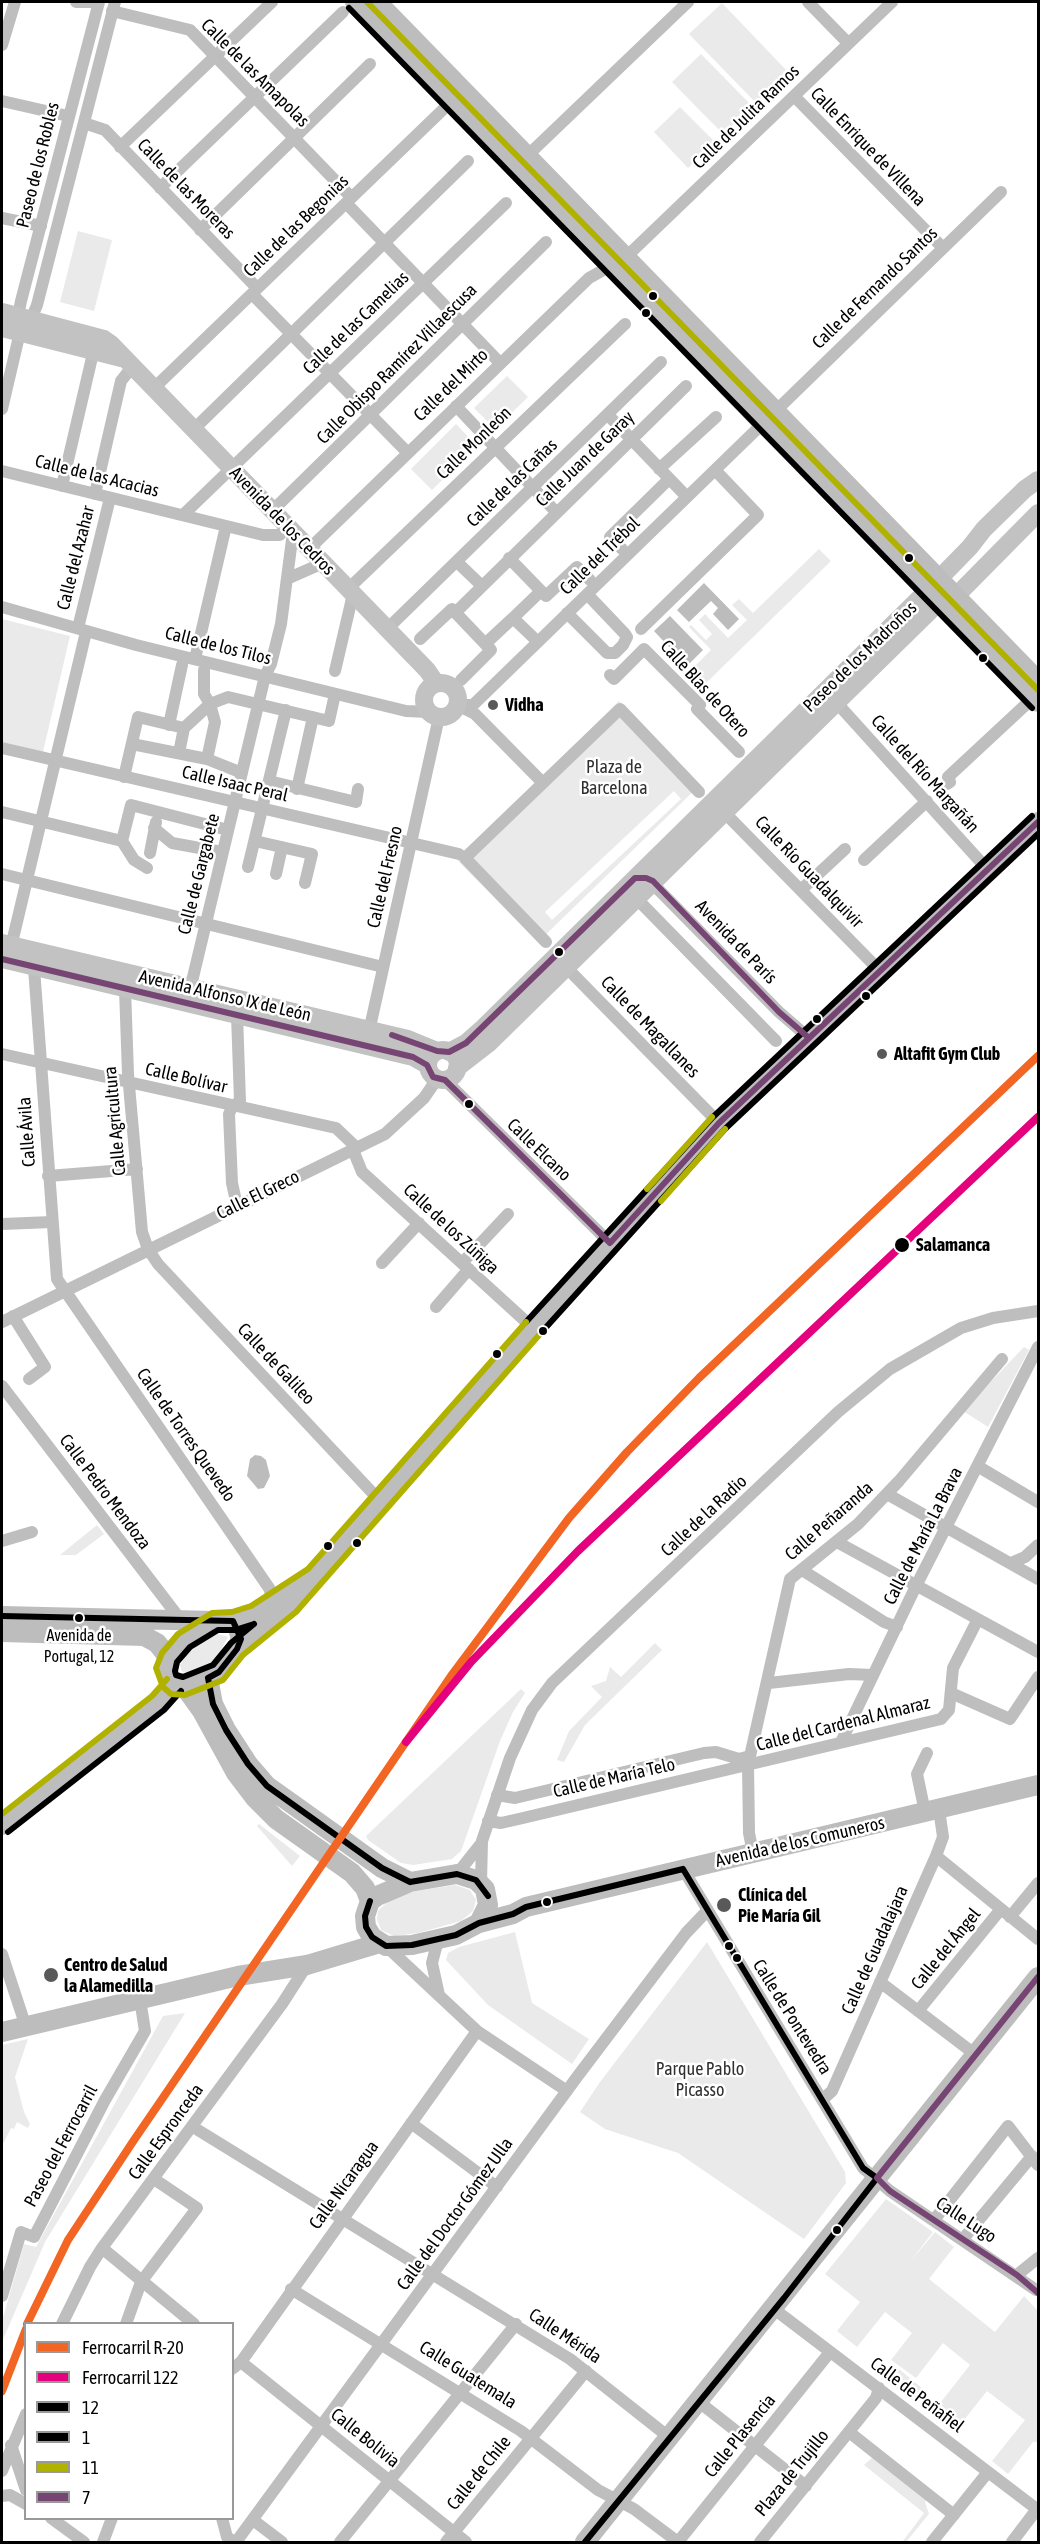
<!DOCTYPE html>
<html>
<head>
<meta charset="utf-8">
<style>
  body { margin:0 }
  #map { position:relative; width:1040px; height:2544px; overflow:hidden; background:#fff; font-family:"Asap Condensed",sans-serif }
  canvas { display:block }
  .frame { position:absolute; inset:0; border:3px solid #000; pointer-events:none }
  .legend { position:absolute; left:24px; top:2322px; width:210px; height:198px; box-sizing:border-box; background:#fff; border:2px solid #999; margin:0; padding:8px 10px; list-style:none; font-size:18px; color:#000 }
  .legend li { display:flex; align-items:center; gap:12px; height:30px }
  .legend b { width:30px; border:2px solid #999 }
</style>
</head>
<body>
<div id="map">
<canvas width="1040" height="2544"></canvas>
<div class="frame"></div>
<ul class="legend">
<li><b style="height:8px;background:#f26522"></b>Ferrocarril R-20</li>
<li><b style="height:8px;background:#e5007d"></b>Ferrocarril 122</li>
<li><b style="height:8px;background:#000"></b>12</li>
<li><b style="height:8px;background:#000"></b>1</li>
<li><b style="height:8px;background:#b1b100"></b>11</li>
<li><b style="height:8px;background:#774573"></b>7</li>
</ul>
</div>
<script>
const g = document.querySelector('canvas').getContext('2d');
g.lineJoin = 'round';
function paint(path, color) { g.fillStyle = color; g.fill(path, 'evenodd'); }
const poly = rows => new Path2D(rows.map(r => 'M' + r).join(''));
function trace(path, color, width, dash) { g.strokeStyle = color; g.lineWidth = width; g.lineCap = dash ? 'butt' : 'round'; g.setLineDash(dash || []); g.stroke(path); }
function write(font, color, halo, rows, align = 'center') {
  g.font = font + ' "Asap Condensed",sans-serif'; g.lineWidth = 5; g.setLineDash([]); g.textBaseline = 'middle'; g.strokeStyle = halo; g.fillStyle = color; for (const [text, x, y, turn = 0] of rows) {
    g.save(); g.translate(x, y); g.rotate((+turn || 0) * Math.PI / 180); g.textAlign = isNaN(turn) ? turn : align; if (halo) g.strokeText(text, 0, 0); g.fillText(text, 0, 0); g.restore();
  }
}
paint(poly([
  [722,3,788,72,756,103,689,34],
  [701,54,752,106,723,134,672,82],
  [680,107,715,142,688,168,654,132],
  [78,231,112,240,94,311,60,302],
  [507,376,528,397,495,429,474,408],
  [456,424,477,446,432,490,411,469],
  [819,549,831,561,703,686,695,678,693,680,687,674,711,650,689,627,691,625,706,640,712,634,699,620,705,614,728,638,747,620,732,605,739,599,753,613],
  [2,619,70,636,43,752,2,742],
  [619,701,700,785,538,942,457,860],
  [674,791,681,799,552,920,545,912],
  [1024,1347,1029,1350,988,1427,963,1411],
  [97,1525,104,1534,76,1555,60,1555],
  [218,1634,228,1637,215,1661,207,1667,189,1674,182,1672,180,1665,187,1654,197,1645],
  [655,1643,662,1650,585,1725,564,1762,557,1760,569,1731,602,1697,591,1686,606,1681,610,1667,621,1677],
  [521,1689,525,1693,513,1712,500,1741,461,1851,452,1859,413,1865,401,1863,368,1840,366,1836],
  [259,1824,300,1856,292,1866,257,1826],
  [455,1885,470,1890,476,1900,473,1911,461,1921,418,1933,394,1936,381,1930,377,1919,378,1911,389,1900,416,1891],
  [515,1932,532,2003,589,2039,572,2064,488,2005,446,1960,448,1953,459,1947],
  [707,1942,845,2172,846,2183,804,2239,678,2153,605,2129,580,2112,600,2082],
  [185,2013,45,2242,2,2342,2,2321,24,2244,36,2247,163,2016],
  [28,2039,15,2077,24,2112,30,2124,28,2128,17,2122,14,2129,11,2128,2,2146,2,2045],
  [886,2199,933,2232,909,2263,935,2232,954,2247,929,2279,995,2332,1024,2296,1038,2311,1038,2442,1033,2442,1008,2474,992,2461,1025,2420,987,2391,960,2425,937,2407,970,2365,943,2343,916,2378,891,2360,912,2333,885,2312,857,2347,837,2331,860,2302,825,2274],
  [899,2369,923,2389,913,2401,889,2381],
  [874,2456,927,2498,925,2502,929,2514,906,2542,903,2541,924,2513,864,2465]
]), '#eaeaea');
paint(poly([
  [704,583,739,619,728,630,713,614,718,608,711,601,689,622,677,610],
  [670,616,703,650,687,666,654,631],
  [255,1455,261,1456,266,1460,270,1476,264,1488,258,1489,247,1476,250,1459]
]), '#bcbcbc');
trace(poly([
  [76,2,92,2],
  [808,2,848,43],
  [112,11,190,30,351,197],
  [2,45,15,2],
  [794,96,943,248],
  [2,101,68,116],
  [84,123,105,130,257,288],
  [120,147,272,2],
  [527,156,688,2],
  [160,188,343,12],
  [346,203,500,363],
  [2,218,41,226],
  [200,230,370,64],
  [252,294,407,452],
  [29,324,37,305,115,2],
  [154,388,455,98],
  [456,406,556,512],
  [2,409,20,332,18,316,21,301,99,2],
  [608,415,687,497],
  [194,429,468,161],
  [659,469,716,417],
  [2,471,263,535,280,535,286,525],
  [62,486,94,349],
  [95,494,121,381,132,367],
  [272,511,546,242],
  [183,515,506,203],
  [309,549,589,278,625,258,892,2],
  [622,549,610,537,665,483],
  [509,558,541,591],
  [457,562,482,586],
  [289,578,323,563],
  [348,589,625,324],
  [2,607,136,645,406,711,429,712],
  [455,613,686,386],
  [567,613,607,653,615,653,623,645,627,637,625,634,587,594],
  [513,618,541,591,546,596,577,567,590,580],
  [78,628,110,498],
  [387,629,661,362],
  [641,629,758,515,715,470],
  [420,639,452,609,491,650,461,680],
  [485,644,513,618,538,642],
  [195,659,226,526],
  [204,670,204,694,210,704,215,722,207,759],
  [335,671,353,594],
  [610,675,614,679,644,649,700,705,697,709,739,752],
  [836,702,988,870],
  [458,705,473,705,1001,192],
  [461,707,475,714,543,783],
  [169,725,182,665],
  [184,728,210,704,228,697,329,721,335,694],
  [132,744,207,759,242,773],
  [2,748,459,854],
  [124,777,138,717,184,728,179,753],
  [269,781,356,802,358,789],
  [947,784,950,782,948,777,1034,697],
  [297,789,313,717],
  [720,808,881,972],
  [2,812,122,841],
  [154,828,172,843,222,852],
  [255,841,312,854,305,883],
  [150,853,156,822],
  [864,860,927,801],
  [248,867,286,710],
  [147,868,134,860,122,841,131,805,228,830],
  [2,874,383,967],
  [276,874,282,847],
  [648,879,779,1012,809,1038],
  [802,889,845,849],
  [636,898,776,1041],
  [546,942,465,858,620,709,699,792],
  [10,951,86,632],
  [562,963,719,1123],
  [34,968,57,1279,269,1588,274,1601],
  [125,989,128,1074,142,1232,148,1249,158,1264,381,1502],
  [189,994,265,676,271,664,281,624,293,532],
  [368,1036,439,717],
  [2,1054,336,1128,357,1148],
  [445,1080,610,1243],
  [353,1150,362,1172,533,1328],
  [48,1176,137,1169],
  [237,1206,232,1183,229,1114,232,1107,240,1101,237,1015],
  [2,1224,52,1222],
  [382,1263,419,1223],
  [462,1263,508,1214],
  [436,1307,469,1269],
  [13,1316,45,1367,29,1379],
  [2,1322,385,1134,424,1098,437,1079],
  [2,1386,180,1619],
  [979,1467,1038,1502],
  [887,1494,1038,1579],
  [2,1541,32,1532],
  [837,1542,1038,1652],
  [1011,1563,1025,1557,1038,1545],
  [802,1570,884,1622,897,1627],
  [769,1683,849,1674,873,1675],
  [951,1693,1010,1719,1038,1677],
  [841,1742,916,1586,1038,1347],
  [497,1795,515,1798,704,1753,716,1752,739,1759,750,1756],
  [925,1812,917,1774,927,1753],
  [488,1821,501,1823,523,1818,941,1719,949,1710,953,1668,978,1619],
  [753,1853,749,1833,748,1765,790,1579,858,1524,899,1481,1002,1359],
  [936,1856,1038,1939],
  [683,1869,863,2168,890,2191,1036,2290],
  [457,1874,480,1845],
  [481,1883,482,1841,510,1758,532,1710,552,1683,838,1412,890,1369,961,1328,993,1318,1038,1311],
  [1010,1917,1038,1883],
  [438,1940,432,1963,439,1995],
  [386,1946,477,2031,567,2091],
  [2,1954,26,2027],
  [880,1982,976,2055],
  [918,2011,1001,1909],
  [822,2100,832,2091,936,1856,943,1837,939,1809],
  [411,2123,497,2187],
  [193,2127,570,2359,670,2438],
  [934,2220,1008,2126,1038,2165],
  [963,2239,1032,2156],
  [102,2248,194,2324],
  [1017,2275,1038,2258],
  [291,2289,521,2431,598,2490,634,2509,678,2542,830,2352],
  [2,2296,21,2232,34,2237,105,2100,145,2031,140,1999],
  [774,2309,1038,2510],
  [62,2324,90,2267,102,2248,282,2004,307,1965],
  [126,2324,141,2282,197,2208,154,2179],
  [241,2362,466,2542],
  [232,2369,241,2362,477,2031],
  [699,2402,806,2486],
  [849,2432,954,2515],
  [11,2445,26,2490],
  [2,2471,26,2414],
  [2,2496,10,2495,26,2504],
  [51,2518,84,2542],
  [222,2518,227,2537,235,2542],
  [253,2520,282,2542],
  [103,2542,112,2518],
  [236,2542,577,2077,686,1933,707,1911],
  [340,2542,516,2324],
  [446,2542,586,2371],
  [760,2542,876,2398,879,2388],
  [932,2542,988,2472],
  [1012,2542,1034,2513,1035,2507]
]), '#bebebe', 12);
trace(poly([
  [2,312,104,339,111,344,427,670,436,683],
  [2,328,121,358],
  '424 700a17 17 0 1 1 34 0a17 17 0 1 1-34 0Z',
  [2,943,408,1039,437,1051],
  [2,959,367,1046,413,1057,427,1065],
  '428 1065a15 15 0 1 1 30 0a15 15 0 1 1-30 0Z',
  [449,1052,466,1043,483,1028,929,589,970,547,984,529,1025,489,1038,480],
  [457,1068,488,1044,940,601,956,596,1038,513]
]), '#c2c2c2', 18);
trace(poly([
  [355,2,763,423,1038,702],
  [377,2,1038,681],
  [2,1616,215,1621],
  [228,1620,237,1625,241,1639,233,1655,219,1672,184,1686,174,1685,169,1681,166,1665,176,1648,196,1632,215,1621,228,1620],
  [233,1621,255,1614,301,1583],
  [2,1632,144,1636,157,1643,169,1658],
  [237,1649,297,1599,314,1576,351,1537,533,1328,719,1123,1038,822],
  [208,1678,213,1704,226,1730,248,1764,267,1786,382,1868,410,1882],
  [184,1686,202,1711,236,1773,255,1798,276,1819,352,1873,365,1888,370,1901],
  [2,1825,158,1703,174,1685],
  [457,1874,476,1880,485,1889,488,1905,479,1923,456,1935,412,1945,386,1946,372,1937,366,1927,365,1916,370,1901,377,1896,410,1882,457,1874],
  [479,1923,513,1914,526,1907,1038,1785],
  [2,2032,238,1976,307,1965,380,1943],
  [585,2542,1038,1977]
]), '#bdbdbd', 20);
trace(poly([
  [2,1616,233,1621,241,1639,237,1649,219,1672,208,1678],
  [208,1678,213,1704,226,1730,248,1764,267,1786,382,1868,410,1882],
  [683,1869,863,2168,877,2178],
  [410,1882,457,1874,476,1880,488,1896],
  [370,1901,365,1916,366,1927,372,1937,386,1946,412,1945,456,1935,479,1923,513,1914,526,1907,683,1869],
  [585,2542,784,2298,877,2178]
]), '#000', 6);
trace(poly([
  [349,8,1032,708],
  [526,1322,713,1117,1032,816],
  [540,1334,725,1129,1038,834],
  [254,1624,231,1643,213,1665,183,1677,176,1675,175,1671,177,1662,190,1647,218,1630,235,1630,254,1624],
  [8,1832,164,1710,181,1691]
]), '#000', 6);
trace(poly([
  [367,2,1038,690],
  [647,1189,712,1117],
  [661,1201,725,1129],
  [526,1322,308,1569,251,1606,232,1612,212,1613,178,1634,162,1653,156,1668,163,1687,171,1694,185,1695,223,1680,243,1655,296,1612,540,1334],
  [2,1814,152,1696,167,1679]
]), '#b1b100', 6);
trace(poly([
  [2,959,413,1057,427,1065,433,1077,445,1080,610,1243,719,1123,1038,822],
  [392,1035,437,1051,449,1052,466,1043,635,878,646,878,653,881,779,1012,809,1038],
  [1038,1977,877,2178,890,2191,1017,2275,1038,2293]
]), '#774573', 6);
trace(poly([
  [27,2324,68,2240,132,2143,451,1676,569,1518,627,1452,699,1378,1038,1056],
  [2,2391,26,2329]
]), '#f26522', 8);
trace(poly([
  [406,1742,471,1662,578,1551,1038,1117]
]), '#e5007d', 8);
for (const [x, y, r, color] of [
  [653,296,5,"#000"],
  [646,313,5,"#000"],
  [909,558,5,"#000"],
  [983,658,5,"#000"],
  [493,705,6,"#595959"],
  [559,952,5,"#000"],
  [866,996,5,"#000"],
  [817,1019,5,"#000"],
  [882,1054,6,"#595959"],
  [469,1104,5,"#000"],
  [902,1245,8,"#000"],
  [543,1331,5,"#000"],
  [497,1354,5,"#000"],
  [357,1543,5,"#000"],
  [328,1546,5,"#000"],
  [79,1618,5,"#000"],
  [547,1902,5,"#000"],
  [724,1905,8,"#595959"],
  [729,1946,5,"#000"],
  [737,1958,5,"#000"],
  [51,1975,8,"#595959"],
  [837,2230,5,"#000"]
]) { const dot = new Path2D(); dot.arc(x, y, r, 0, 2 * Math.PI); g.fillStyle = color; g.fill(dot); trace(dot, '#fff', 2); }
write('16px', '#000', '#fff', [
  ["Avenida de",79,1636],
  ["Portugal, 12",79,1657]
]);
write('18px', '#000', '#fff', [
  ["Calle de las Amapolas",255,73,45],
  ["Calle de Julita Ramos",746,117,-44],
  ["Calle Enrique de Villena",868,147,46],
  ["Paseo de los Robles",38,165,-76],
  ["Calle de las Moreras",186,189,46],
  ["Calle de las Begonias",296,226,-44],
  ["Calle de Fernando Santos",875,288,-44],
  ["Calle de las Camelias",356,323,-44],
  ["Calle Obispo Ramírez Villaescusa",397,364,-45],
  ["Calle del Mirto",451,385,-44],
  ["Calle Monleón",474,443,-44],
  ["Calle Juan de Garay",585,459,-44],
  ["Calle de las Acacias",97,476,14],
  ["Calle de las Cañas",512,483,-44],
  ["Avenida de los Cedros",282,521,46],
  ["Calle del Trébol",600,556,-44],
  ["Calle del Azahar",76,558,-76],
  ["Calle de los Tilos",218,646,14],
  ["Paseo de los Madroños",860,657,-44],
  ["Calle Blas de Otero",705,689,48],
  ["Calle del Río Margañán",925,774,48],
  ["Calle Isaac Peral",235,784,13],
  ["Calle Río Guadalquivir",809,872,46],
  ["Calle de Gargabete",199,874,-76],
  ["Calle del Fresno",385,877,-77],
  ["Avenida de París",736,942,46],
  ["Avenida Alfonso IX de León",225,996,13],
  ["Calle de Magallanes",650,1027,46],
  ["Calle Bolívar",186,1078,13],
  ["Calle Agricultura",115,1121,-95],
  ["Calle Ávila",27,1132,-94],
  ["Calle Elcano",539,1150,44],
  ["Calle El Greco",258,1195,-26],
  ["Calle de los Zúñiga",451,1229,43],
  ["Calle de Galileo",276,1364,47],
  ["Calle de Torres Quevedo",186,1435,55],
  ["Calle Pedro Mendoza",105,1492,53],
  ["Calle de la Radio",704,1516,-43],
  ["Calle Peñaranda",829,1521,-41],
  ["Calle de María La Brava",923,1536,-63],
  ["Calle del Cardenal Almaraz",843,1724,-14],
  ["Calle de María Telo",614,1778,-13],
  ["Avenida de los Comuneros",800,1842,-13],
  ["Calle del Ángel",946,1949,-51],
  ["Calle de Guadalajara",875,1950,-66],
  ["Calle de Pontevedra",792,2017,58],
  ["Calle Espronceda",166,2132,-54],
  ["Paseo del Ferrocarril",61,2146,-62],
  ["Calle Nicaragua",344,2185,-54],
  ["Calle del Doctor Gómez Ulla",455,2214,-54],
  ["Calle Lugo",966,2220,33],
  ["Calle Mérida",565,2336,34],
  ["Calle Guatemala",468,2375,32],
  ["Calle de Peñafiel",917,2395,37],
  ["Calle Plasencia",740,2436,-51],
  ["Calle Bolivia",365,2438,39],
  ["Calle de Chile",479,2473,-51],
  ["Plaza de Trujillo",792,2473,-51]
]);
write('bold 18px', '#000', '#fff', [
  ["Vidha",505,705],
  ["Altafit Gym Club",894,1054],
  ["Clínica del",738,1895],
  ["Pie María Gil",738,1916],
  ["Centro de Salud",64,1965],
  ["la Alamedilla",64,1986]
], 'left');
write('18px', '#303030', '#fff', [
  ["Plaza de",614,767],
  ["Barcelona",614,788],
  ["Parque Pablo",700,2069],
  ["Picasso",700,2090]
]);
write('bold 18px', '#000', '#fff', [
  ["Salamanca",916,1245]
], 'left');
</script>
</body>
</html>
